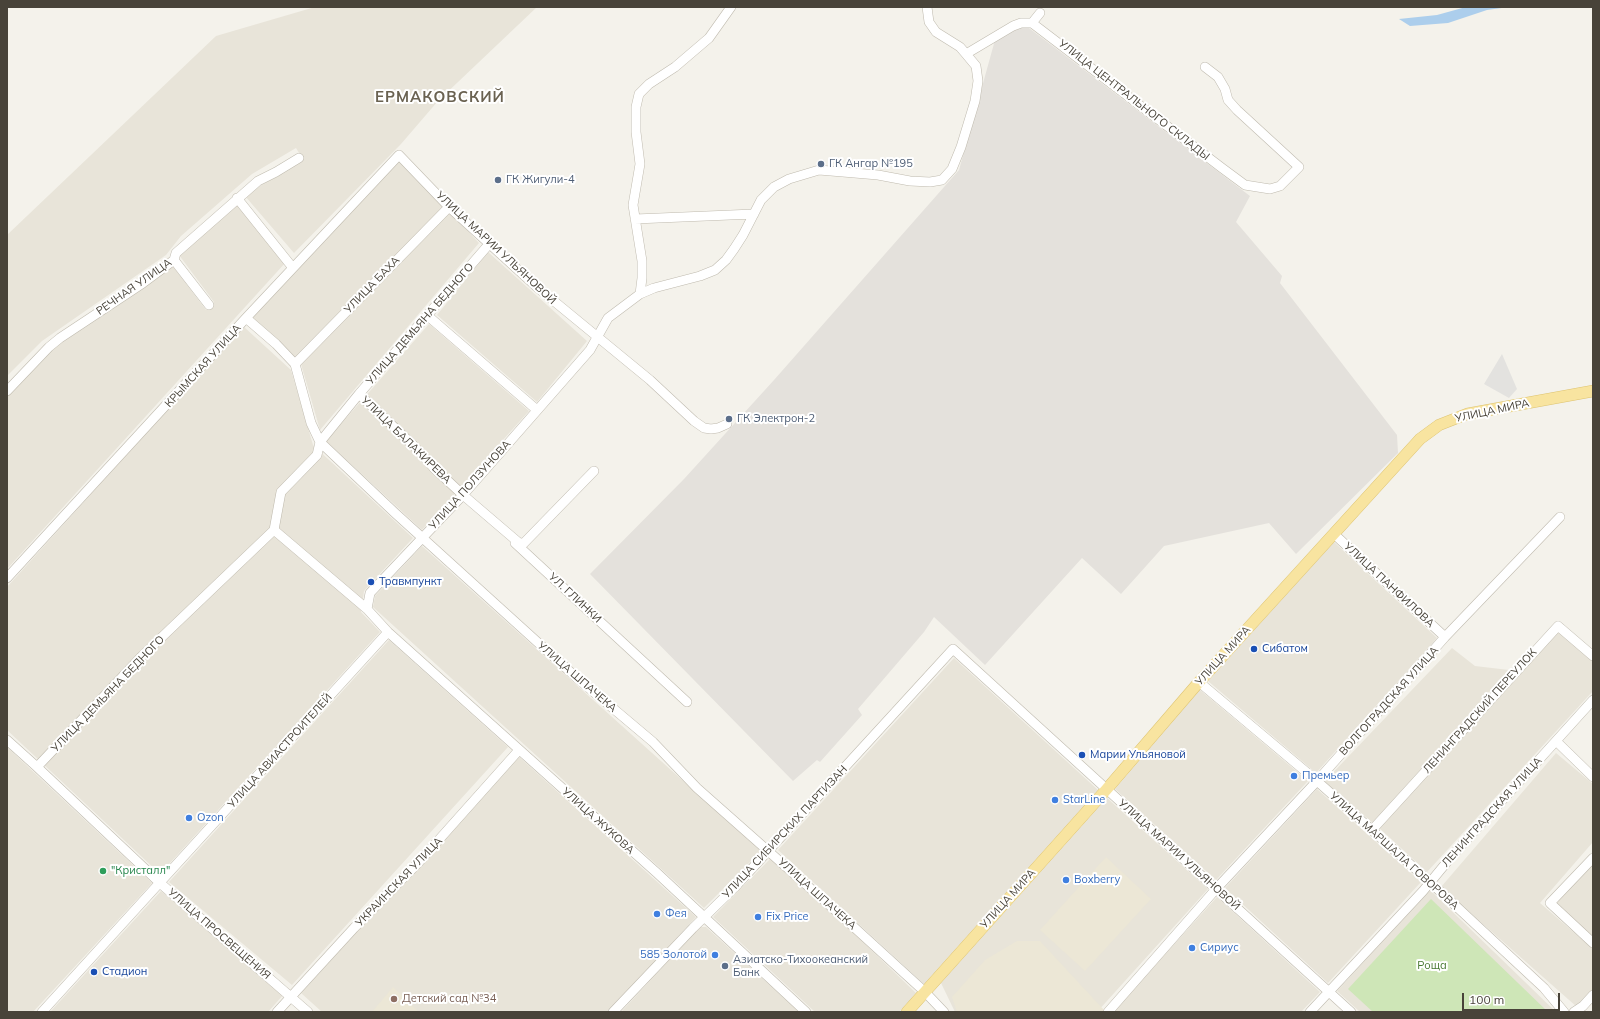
<!DOCTYPE html>
<html>
<head>
<meta charset="utf-8">
<style>
  body { margin:0 }
  #map { position:relative; width:1600px; height:1019px; overflow:hidden; background:#f4f2eb; font-family:Mulish,sans-serif }
  canvas { display:block }
  .frame { position:absolute; inset:0; border:8px solid #484339; pointer-events:none }
  .scale { position:absolute; left:1462px; top:993px; width:98px; height:18px; box-sizing:border-box; border:2px solid #484339; border-top:0; padding-left:5px; font-size:12px; line-height:14px; white-space:nowrap; color:#484339; -webkit-text-stroke:3px #fff; paint-order:stroke }
</style>
</head>
<body>
<div id="map">
<canvas width="1600" height="1019"></canvas>
<div class="frame"></div>
<div class="scale">100 m</div>
</div>
<script>
const g = document.querySelector('canvas').getContext('2d');
g.lineJoin = 'round';
function paint(path, color) { g.fillStyle = color; g.fill(path, 'evenodd'); }
const poly = rows => new Path2D(rows.map(r => 'M' + r).join(''));
function trace(path, color, width, dash) { g.strokeStyle = color; g.lineWidth = width; g.lineCap = dash ? 'butt' : 'round'; g.setLineDash(dash || []); g.stroke(path); }
function write(font, color, halo, rows, align = 'center') {
  g.font = font + ' Mulish,sans-serif'; g.lineWidth = 4; g.setLineDash([]); g.textBaseline = 'middle'; g.strokeStyle = halo; g.fillStyle = color; for (const [text, x, y, turn = 0] of rows) {
    g.save(); g.translate(x, y); g.rotate((+turn || 0) * Math.PI / 180); g.textAlign = isNaN(turn) ? turn : align; if (halo) g.strokeText(text, 0, 0); g.fillText(text, 0, 0); g.restore();
  }
}
paint(poly([
  [315,7,537,7,438,101,401,144,294,253,245,196,302,158,296,148,252,174,181,236,166,255,42,341,7,376,7,235,216,36],
  [400,158,479,243,320,430,301,364,251,317],
  [237,204,286,262,7,569,7,393,50,350,172,265,206,310,214,302,179,255],
  [488,252,587,341,537,402,437,315],
  [429,324,529,411,422,530,326,441],
  [243,326,291,370,313,445,413,538,364,591,361,612,380,632,160,874,7,730,7,587],
  [1334,542,1437,638,1316,773,1208,681],
  [422,546,761,851,704,908,373,607,375,596],
  [1558,629,1593,661,1593,691,1427,872,1377,826],
  [389,640,508,747,292,985,169,882],
  [1452,648,1475,666,1509,670,1373,823,1324,782],
  [954,658,1098,790,924,984,778,850],
  [1200,690,1308,781,1216,880,1115,789],
  [7,747,152,883,33,1012,7,1012],
  [1556,753,1593,784,1593,842,1540,903,1593,949,1593,989,1577,1007,1441,887],
  [517,755,696,917,608,1012,322,1012,301,993],
  [1317,789,1421,882,1328,983,1225,888],
  [1107,798,1208,889,1097,1012,955,1012,941,983],
  [768,851,916,993,899,1012,815,1012,713,917,770,859],
  [1593,862,1593,940,1555,905],
  [1430,890,1556,1012,1360,1012,1337,991],
  [161,891,284,994,268,1012,50,1012],
  [1217,897,1320,992,1301,1012,1113,1012],
  [700,927,706,927,799,1012,621,1012]
]), '#e8e4d9');
paint(poly([
  [1025,25,1250,196,1236,222,1282,276,1280,283,1397,435,1398,453,1296,554,1269,523,1164,546,1121,594,1082,558,985,665,934,617,924,632,858,709,862,715,820,762,817,760,793,781,590,574,684,479,774,380,959,170,995,40]
]), '#e4e1dc');
paint(poly([
  [1106,857,1151,899,1085,971,1040,930],
  [1017,941,1040,941,1104,1010,1102,1012,957,1012,952,997,985,960],
  [393,987,419,1012,372,1012]
]), '#ece7d6');
paint(poly([
  [1431,899,1547,1011,1546,1012,1373,1012,1348,989]
]), '#cee6b7');
paint(poly([
  [1502,354,1517,389,1509,398,1484,384]
]), '#e3e2df');
paint(poly([
  [1466,7,1509,7,1487,10,1448,23,1410,26,1399,19,1437,15]
]), '#acceec');
const minor = poly([
  [1032,23,1040,13],
  [966,54,1013,26,1021,23,1032,23,1222,168,1245,185,1270,189,1280,186,1299,167,1237,110,1228,100,1225,89,1218,77,1205,67],
  [237,198,293,268],
  [635,219,754,214],
  [174,260,209,305],
  [640,294,642,278,642,261,633,205,640,164,636,132,636,107,639,94,649,84,675,67,709,38,731,7],
  [428,316,537,410],
  [246,318,276,344,295,364,311,423,320,442,395,513,577,678,653,742,697,788,845,919,925,992,944,1012],
  [295,364,449,207],
  [7,391,49,347,60,338,143,283,174,260,176,253,258,181,276,172,299,158],
  [359,394,414,446,433,467,463,495,518,542,523,544,594,471],
  [274,530,367,609],
  [1334,534,1445,637],
  [515,543,687,702],
  [7,578,246,318,399,155,449,207,538,288,650,380,694,421,704,428,711,429,718,428,727,424],
  [1199,682,1317,781,1430,882,1544,988,1564,1012],
  [7,740,37,767,160,883,308,1012],
  [1556,741,1593,777],
  [37,767,142,656,274,530,281,492,317,455,320,442,359,394,490,243],
  [1372,830,1558,626,1593,656],
  [1593,858,1550,903,1593,943],
  [42,1012,388,632],
  [277,1012,354,928,419,862,519,750],
  [613,1012,693,928,735,887,768,851,953,649,1351,1012],
  [806,1012,657,873,388,632,367,609,370,593,463,495,590,350,608,318,640,294,654,288,700,276,715,270,726,260,734,249,743,235,761,200,774,187,789,179,819,170,878,175,910,181,930,182,942,180,952,169,961,147,975,101,978,81,976,66,966,54,960,47,936,32,929,22,927,7],
  [1108,1012,1216,889,1317,781,1445,637,1560,517],
  [1310,1012,1423,891,1451,857,1593,700],
  [1574,1012,1583,1006,1593,995]
]);
const major = poly([
  [907,1012,1106,790,1199,682,1420,439,1439,425,1467,414,1593,391]
]);
trace(minor, '#bfbaae', 10);
trace(major, '#ddc370', 12);
trace(minor, '#fff', 9);
trace(major, '#f8e4a0', 11);
for (const [x, y, r, color] of [
  [821,164,4,"#5c6f8a"],
  [498,180,4,"#5c6f8a"],
  [729,419,4,"#5c6f8a"],
  [371,582,4,"#1a4fb4"],
  [1254,649,4,"#1a4fb4"],
  [1082,755,4,"#1a4fb4"],
  [1294,776,4,"#3f7fe0"],
  [1055,800,4,"#3f7fe0"],
  [189,818,4,"#3f7fe0"],
  [103,871,4,"#2e9e5b"],
  [1066,880,4,"#3f7fe0"],
  [657,914,4,"#3f7fe0"],
  [758,917,4,"#3f7fe0"],
  [1192,948,4,"#3f7fe0"],
  [715,955,4,"#3f7fe0"],
  [725,966,4,"#5c6f8a"],
  [94,972,4,"#1a4fb4"],
  [394,999,4,"#8d6e63"]
]) { const dot = new Path2D(); dot.arc(x, y, r, 0, 2 * Math.PI); g.fillStyle = color; g.fill(dot); trace(dot, '#fff', 1.5); }
write('11px', '#484339', '#fff', [
  ["УЛИЦА ЦЕНТРАЛЬНОГО СКЛАДЫ",1134,100,38],
  ["УЛИЦА МАРИИ УЛЬЯНОВОЙ",496,248,43],
  ["УЛИЦА БАХА",372,285,-46],
  ["РЕЧНАЯ УЛИЦА",134,287,-35],
  ["УЛИЦА ДЕМЬЯНА БЕДНОГО",420,324,-49],
  ["КРЫМСКАЯ УЛИЦА",203,366,-48],
  ["УЛИЦА МИРА",1492,411,-12],
  ["УЛИЦА БАЛАКИРЕВА",406,440,44],
  ["УЛИЦА ПОЛЗУНОВА",470,485,-48],
  ["УЛИЦА ПАНФИЛОВА",1389,585,43],
  ["УЛ. ГЛИНКИ",575,598,43],
  ["УЛИЦА МИРА",1223,656,-48],
  ["УЛИЦА ШПАЧЕКА",577,677,41],
  ["УЛИЦА ДЕМЬЯНА БЕДНОГО",108,694,-46],
  ["ВОЛГОГРАДСКАЯ УЛИЦА",1389,701,-48],
  ["ЛЕНИНГРАДСКИЙ ПЕРЕУЛОК",1480,711,-48],
  ["УЛИЦА АВИАСТРОИТЕЛЕЙ",280,751,-48],
  ["ЛЕНИНГРАДСКАЯ УЛИЦА",1492,812,-48],
  ["УЛИЦА ЖУКОВА",598,821,42],
  ["УЛИЦА СИБИРСКИХ ПАРТИЗАН",785,832,-47],
  ["УЛИЦА МАРШАЛА ГОВОРОВА",1394,851,42],
  ["УЛИЦА МАРИИ УЛЬЯНОВОЙ",1179,855,42],
  ["УКРАИНСКАЯ УЛИЦА",399,882,-46],
  ["УЛИЦА ШПАЧЕКА",817,894,42],
  ["УЛИЦА МИРА",1008,899,-48],
  ["УЛИЦА ПРОСВЕЩЕНИЯ",219,934,41]
]);
write('11px', '#4e5e75', '#fff', [
  ["ГК Ангар №195",829,164],
  ["ГК Жигули-4",506,180],
  ["ГК Электрон-2",737,419],
  ["Азиатско-Тихоокеанский",733,960],
  ["Банк",733,973]
], 'left');
write('11px', '#164399', '#fff', [
  ["Травмпункт",379,582],
  ["Сибатом",1262,649],
  ["Марии Ульяновой",1090,755],
  ["Стадион",102,972]
], 'left');
write('11px', '#366cbe', '#fff', [
  ["Премьер",1302,776],
  ["StarLine",1063,800],
  ["Ozon",197,818],
  ["Boxberry",1074,880],
  ["Фея",665,914],
  ["Fix Price",766,917],
  ["Сириус",1200,948],
  ["585 Золотой",707,955,"right"]
], 'left');
write('11px', '#27864d', '#fff', [
  ["\"Кристалл\"",111,871]
], 'left');
write('11px', '#46772f', '#fff', [
  ["Роща",1432,966]
]);
write('11px', '#785e54', '#fff', [
  ["Детский сад №34",402,999]
], 'left');
g.letterSpacing = '1px';
write('bold 15px', '#6a6251', '#fff', [
  ["ЕРМАКОВСКИЙ",440,97]
]);
g.letterSpacing = '0px';
</script>
</body>
</html>
